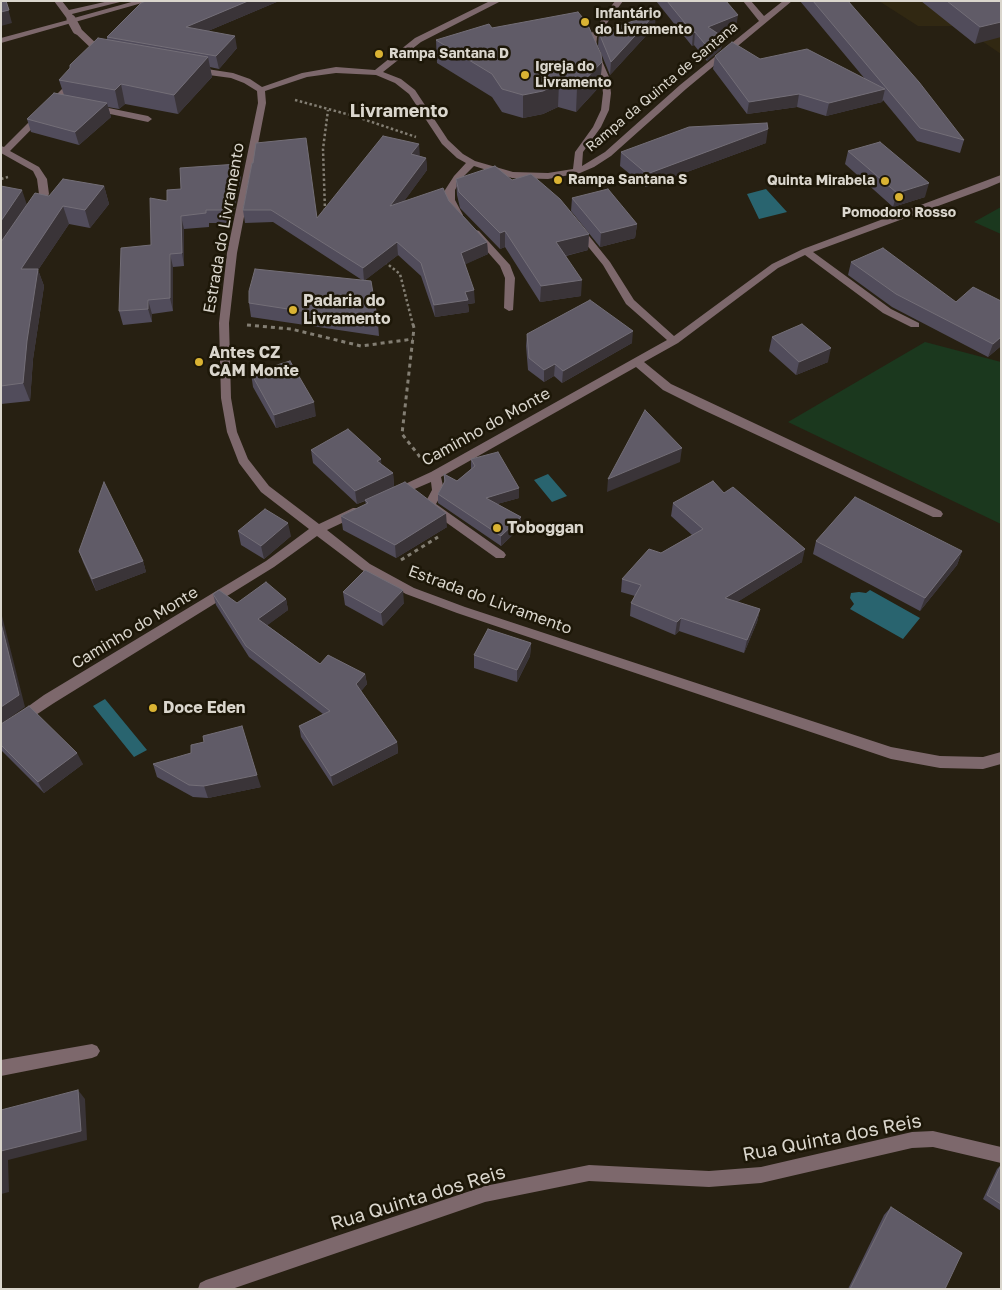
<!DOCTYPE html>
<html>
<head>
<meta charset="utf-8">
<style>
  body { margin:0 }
  #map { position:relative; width:1002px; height:1290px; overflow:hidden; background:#272012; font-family:"Golos Text",sans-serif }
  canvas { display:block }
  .frame { position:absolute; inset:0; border:2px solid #dad6cd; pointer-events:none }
</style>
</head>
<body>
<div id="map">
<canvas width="1002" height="1290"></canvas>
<div class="frame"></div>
</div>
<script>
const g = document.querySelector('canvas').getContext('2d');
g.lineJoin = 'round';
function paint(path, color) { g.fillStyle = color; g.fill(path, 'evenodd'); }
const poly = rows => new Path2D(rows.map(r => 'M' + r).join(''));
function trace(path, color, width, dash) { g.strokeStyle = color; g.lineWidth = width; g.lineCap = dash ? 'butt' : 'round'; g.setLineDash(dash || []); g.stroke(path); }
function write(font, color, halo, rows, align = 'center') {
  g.font = font + ' "Golos Text",sans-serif'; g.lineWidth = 5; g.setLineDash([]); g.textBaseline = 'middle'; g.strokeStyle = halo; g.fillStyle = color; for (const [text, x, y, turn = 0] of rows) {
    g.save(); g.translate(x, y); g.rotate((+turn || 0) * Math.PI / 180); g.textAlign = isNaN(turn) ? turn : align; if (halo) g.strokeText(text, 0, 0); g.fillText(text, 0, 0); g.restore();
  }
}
paint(poly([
  [879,1,1001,1,1001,54,960,26,918,26]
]), '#312812');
paint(poly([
  [1001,207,1001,234,974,222],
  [925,342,1001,362,1001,524,788,422]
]), '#1b381e');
paint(poly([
  [766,189,787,212,759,219,747,194],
  [548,474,567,496,552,502,534,480],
  [870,590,920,618,903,639,850,609,854,604,850,598,851,593,859,592,866,593],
  [105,699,147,750,134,757,93,706]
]), '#29646f');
trace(poly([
  [295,100,354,116,416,137],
  [1,179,8,177],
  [325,211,323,149,328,110],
  [385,262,400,274,413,325]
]), '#837e73', 2.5, [2.5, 2.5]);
trace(poly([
  [413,324,414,328,402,434,420,457],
  [247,325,291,329,361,346,413,339],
  [401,560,438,537]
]), '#837e73', 3, [4, 4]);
paint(poly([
  [54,1,62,1,69,10,109,1,120,2,72,14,74,18,135,1,149,1,1,43,1,38,68,20,54,1],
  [490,1,501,1,421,42,383,72,401,79,415,90,448,140,463,154,475,161,513,172,548,173,573,169,575,152,593,127,601,110,603,93,601,77,588,47,589,37,615,1,623,1,597,37,596,47,609,77,611,93,609,110,601,127,583,152,582,166,605,152,680,85,759,21,743,1,751,1,764,16,783,1,792,1,686,89,611,156,594,167,580,173,548,179,512,178,474,166,461,179,455,190,455,200,463,215,458,218,455,217,449,210,445,200,445,190,454,176,466,163,457,158,442,144,409,94,395,83,376,75,336,73,307,77,265,91,266,103,237,253,229,323,231,398,237,432,248,459,269,486,319,524,353,508,361,508,363,511,361,514,327,530,370,564,414,588,465,607,891,747,940,756,983,757,1001,752,1001,764,983,769,940,768,891,759,457,613,406,594,362,570,317,536,274,567,54,703,1,738,1,726,44,695,266,561,309,529,261,492,239,463,227,432,221,398,219,323,227,253,258,103,257,91,244,83,231,78,194,73,190,70,194,67,233,73,250,79,262,87,302,73,336,67,375,70,415,38,490,1],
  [74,28,80,28,100,47,109,51,109,55,103,55,94,51,74,32,74,28],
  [67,84,74,86,10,151,39,167,47,179,49,194,39,210,33,210,31,208,39,194,37,179,33,171,1,153,1,146,4,147,67,84],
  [94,105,148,116,152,119,148,122,91,110,91,106,94,105],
  [1001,175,1001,182,987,188,813,252,891,309,919,323,919,327,911,327,883,313,805,255,778,268,678,343,644,362,671,384,941,511,943,514,941,517,933,517,699,408,663,390,636,367,441,477,444,490,436,504,504,552,506,555,504,558,496,558,426,508,424,505,432,490,431,482,396,497,390,493,392,490,431,472,667,340,626,304,603,265,573,228,575,226,581,226,610,262,634,300,674,336,772,264,803,249,1001,175],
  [476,230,479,231,510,265,515,278,513,310,509,311,504,308,505,278,500,266,471,233,476,230],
  [92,1044,97,1046,100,1051,97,1056,92,1058,1,1076,1,1060,92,1044],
  [933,1131,1001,1147,1001,1163,933,1147,912,1148,761,1183,709,1187,589,1181,485,1202,232,1289,198,1289,200,1283,206,1280,485,1186,589,1165,709,1171,761,1167,912,1132,933,1131]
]), '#7d686c');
trace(poly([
  [71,19,77,30]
]), '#7d686c', 9);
paint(poly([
  [146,1,279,1,208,31,237,48,219,69,210,67,212,77,178,114,125,104,119,109,108,107,111,117,79,145,31,132,27,119,64,95,59,80,107,40,107,37],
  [656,1,726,1,736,28,720,34,723,37,721,49,707,61,694,45,692,46],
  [800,1,848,1,964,140,960,153,917,141,883,100,882,102,826,116,797,107,747,114,713,69,715,56,760,59,865,79],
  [921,1,1001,1,975,44],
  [655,26,610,75,598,46,599,33],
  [492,28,602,62,600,86,576,112,558,107,543,114,523,118,502,112,492,97,437,63,436,40],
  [766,143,646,187,620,166,621,152],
  [848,151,925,197,893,207,845,164],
  [420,156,426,158,427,170,404,201,449,201,487,242,488,254,465,264,475,303,468,304,469,312,435,317,421,276,398,255,365,280,378,323,379,336,251,317,249,303,362,280,273,222,245,223,243,210,252,163,317,218],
  [238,164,241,177,231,223,209,223,209,227,184,229,184,266,173,267,173,311,152,314,152,322,123,325,119,311,151,245,167,201,181,189],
  [456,179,512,180,589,234,588,250,566,256,581,296,540,302,505,247,500,249,460,208,457,195],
  [1,186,27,205,49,196,104,186,109,204,90,228,69,224,38,270,44,286,33,359,30,401,1,404],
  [572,198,637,224,635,238,600,247,571,211],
  [851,262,956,302,1001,301,1001,346,988,357,892,307,848,275],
  [527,334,632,343,562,383,554,376,544,382,528,370,526,346],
  [772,337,828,362,796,375,769,351],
  [251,373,316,416,276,428,253,387],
  [311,450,381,459,381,464,393,473,394,487,447,527,396,558,343,530,341,516,366,504,365,501,357,504,313,463],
  [471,459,519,498,497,504,521,517,521,527,501,546,438,503,438,494,444,483,444,474,457,481,471,469],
  [724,493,802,562,737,602,760,609,757,622,744,653,679,631,675,635,630,616,631,603,635,596,621,592,622,579,661,553,692,535,671,516,673,503],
  [238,531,291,536,264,559,241,545],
  [816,541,962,551,957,565,920,611,813,554],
  [79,551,143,561,146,572,96,591,83,562],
  [343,592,404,603,383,626,345,605],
  [213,594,237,603,286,599,288,610,267,625,320,664,365,674,367,684,361,691,397,742,398,753,333,786,301,737,299,726,323,714,249,657,216,605],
  [531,643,530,656,517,682,474,668,474,655],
  [1,724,83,764,44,793,1,750],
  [153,764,261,787,208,798,193,797,157,777],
  [1001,1165,1001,1211,983,1199,997,1169],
  [891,1207,945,1289,848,1289,884,1215]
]), '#514c5b');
paint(poly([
  [6,1,12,23,1,26,1,12],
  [248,1,279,1,189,39,186,27],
  [656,13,655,26,610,75,611,62],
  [738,15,736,28,706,40,708,27],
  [1001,22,1001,37,975,44,980,27],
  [695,32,694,45,692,46,693,33],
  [235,36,237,48,219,69,216,56],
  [723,37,721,49,707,61,708,48],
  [208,57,212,77,178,114,174,95],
  [602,62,600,86,576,112,577,88],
  [559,83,558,107,543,114,523,118,523,95],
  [121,84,125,104,119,109,115,90],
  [885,89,882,102,826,116,829,103],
  [799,94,797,107,747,114,749,102],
  [107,103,111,117,79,145,75,132],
  [768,129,766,143,646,187,647,174],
  [419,144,420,157,411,154],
  [426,158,427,170,391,219,390,206],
  [238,164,241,177,231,223,229,210],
  [929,183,925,197,893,207,897,193],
  [104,186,109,204,90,228,85,210],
  [22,190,28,208,1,247,1,221],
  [63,206,69,224,38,270,44,286,33,359,30,401,23,383,27,341,21,269],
  [181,216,184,229,184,266,182,253],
  [637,224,635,238,600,247,601,233],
  [505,231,505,247,500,249,500,233],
  [589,234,588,250,556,258,556,242],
  [397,242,398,255,364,281,363,268],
  [487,242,488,254,462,266,461,253],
  [170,254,173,267,173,311,170,298],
  [582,280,581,296,540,302,541,286],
  [474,290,475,303,468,304,469,312,435,317,434,305,465,292],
  [148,300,152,314,152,322,148,309],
  [633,331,632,343,562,383,563,371],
  [1001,337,1001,346,988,357,993,344],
  [831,348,828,362,796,375,799,362],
  [555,364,554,376,544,382,544,370],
  [314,402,316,416,276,428,274,415],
  [682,448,680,462,607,492,608,479],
  [381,459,382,472,377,461],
  [393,473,394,487,357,504,355,491],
  [519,488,519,498,486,507,486,498],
  [446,513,447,527,396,558,395,545],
  [521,517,521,527,501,546,501,536],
  [288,523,291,536,264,559,261,546],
  [805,549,802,562,723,611,725,598],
  [962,551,957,565,920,611,925,598],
  [143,561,146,572,96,591,92,579],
  [403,590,404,603,383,626,381,613],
  [286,599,288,610,261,630,258,619],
  [760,609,757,622,744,653,747,640],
  [1,612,25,707,1,724],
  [681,618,679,631,675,635,677,622],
  [531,643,530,656,517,682,517,670],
  [365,674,367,684,358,695,356,684],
  [397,742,398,753,333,786,331,776],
  [77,753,83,764,44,793,38,782],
  [257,775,261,787,208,798,204,786],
  [78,1090,85,1099,87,1140,8,1160,9,1192,1,1194,1,1151]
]), '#3a3438');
const building = poly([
  [1,1,6,1,9,10,1,12,1,1],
  [146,1,248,1,186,27,235,36,216,56,107,37,141,3,146,1],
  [667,1,726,1,738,15,708,27,723,37,708,48,695,32,693,33,667,1],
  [813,1,848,1,919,82,964,140,920,128,813,1],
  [947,1,1001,1,1001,22,980,27,947,1],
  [578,12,587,23,601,54,602,62,577,88,559,83,543,91,523,95,502,89,492,74,436,40,489,24,492,28,578,12],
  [656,13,611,62,599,33,656,13],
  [98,38,208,57,174,95,121,84,115,90,59,80,70,68,70,65,98,38],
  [732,42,760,59,807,49,885,89,829,103,799,94,749,102,715,56,732,42],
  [54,93,107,103,75,132,27,119,54,93],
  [767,123,768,129,647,174,621,152,689,127,767,123],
  [383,136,419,144,411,154,426,158,390,206,443,188,449,201,487,242,461,253,474,290,465,292,468,300,434,305,421,263,397,242,363,268,271,210,243,210,252,163,253,163,256,143,306,138,317,218,383,136],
  [880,142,929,183,897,193,848,151,880,142],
  [238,164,229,210,206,210,206,213,181,216,182,253,170,254,170,298,148,300,148,309,119,311,121,248,151,245,150,198,167,201,167,190,181,189,180,168,238,164],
  [495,166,512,180,531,174,560,199,589,234,556,242,582,280,541,286,505,231,500,233,459,192,456,179,495,166],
  [63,179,104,186,85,210,63,206,21,269,38,269,27,341,23,383,1,386,1,242,35,193,49,196,63,179],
  [1,186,22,190,1,221,1,186],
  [608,189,637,224,601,233,572,198,608,189],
  [883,248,956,302,973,287,1001,301,1001,337,993,344,896,294,851,262,883,248],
  [255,269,371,281,378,323,249,303,249,291,255,269],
  [590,300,633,331,563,371,555,364,544,370,529,358,527,334,590,300],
  [802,324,831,348,799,362,772,337,802,324],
  [290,361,314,402,274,415,251,373,290,361],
  [645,410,682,448,608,479,645,410],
  [348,429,381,459,377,461,393,473,355,491,311,450,348,429],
  [498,452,519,488,486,498,521,517,501,536,438,494,445,481,444,474,457,481,475,466,471,459,498,452],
  [713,481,724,493,733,487,805,549,725,598,760,609,747,640,681,618,677,622,631,603,641,585,622,579,649,549,661,553,703,529,673,503,713,481],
  [104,482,143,561,92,579,79,551,104,482],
  [405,482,446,513,395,545,341,516,368,503,365,500,405,482],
  [855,497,962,551,925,598,816,541,855,497],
  [265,509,288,523,261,546,238,531,265,509],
  [365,570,403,590,381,613,343,592,365,570],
  [266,582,286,599,258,619,320,664,328,655,365,674,356,684,397,742,331,776,299,726,330,711,246,646,213,594,219,590,237,603,266,582],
  [1,623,19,695,1,707,1,623],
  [488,629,531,643,517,670,474,655,488,629],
  [29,706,77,753,38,782,1,745,1,724,29,706],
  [242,726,257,775,204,786,189,785,153,764,191,753,191,745,204,742,203,736,242,726],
  [78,1090,81,1131,1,1151,1,1110,78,1090],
  [1001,1165,1001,1204,987,1195,1001,1165],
  [891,1207,962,1253,945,1289,850,1289,891,1207]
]);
paint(building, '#605b67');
trace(building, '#736e77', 1);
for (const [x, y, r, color] of [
  [585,22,5,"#dab333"],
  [379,54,5,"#dab333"],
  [525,75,5,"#dab333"],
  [558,180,5,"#dab333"],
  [885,181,5,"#dab333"],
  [899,197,5,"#dab333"],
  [293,310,5,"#dab333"],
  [199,362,5,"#dab333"],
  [497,528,5,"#dab333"],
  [153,708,5,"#dab333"]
]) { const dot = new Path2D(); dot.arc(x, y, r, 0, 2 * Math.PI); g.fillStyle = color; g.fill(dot); trace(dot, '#1d1708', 2); }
write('bold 14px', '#dad6cd', '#1d1708', [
  ["Infantário",595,14],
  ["do Livramento",595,30],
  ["Rampa Santana D",389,54],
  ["Igreja do",535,67],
  ["Livramento",535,83],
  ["Rampa Santana S",568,180],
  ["Quinta Mirabela",875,181,"right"],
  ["Pomodoro Rosso",899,213,"center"]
], 'left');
write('14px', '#dad6cd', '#1d1708', [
  ["Rampa da Quinta de Santana",662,87,-40]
]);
write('16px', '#dad6cd', '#1d1708', [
  ["Estrada do Livramento",224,228,-80],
  ["Caminho do Monte",486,427,-29],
  ["Estrada do Livramento",490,600,20],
  ["Caminho do Monte",135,628,-31]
]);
write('bold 16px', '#dad6cd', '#1d1708', [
  ["Padaria do",303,301],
  ["Livramento",303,319],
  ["Antes CZ",209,353],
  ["CAM Monte",209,371],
  ["Toboggan",507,528],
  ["Doce Eden",163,708]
], 'left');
write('bold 18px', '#dad6cd', '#1d1708', [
  ["Livramento",399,111]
]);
write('19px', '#dad6cd', '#1d1708', [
  ["Rua Quinta dos Reis",832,1138,-11],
  ["Rua Quinta dos Reis",418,1198,-17]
]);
</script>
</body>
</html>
